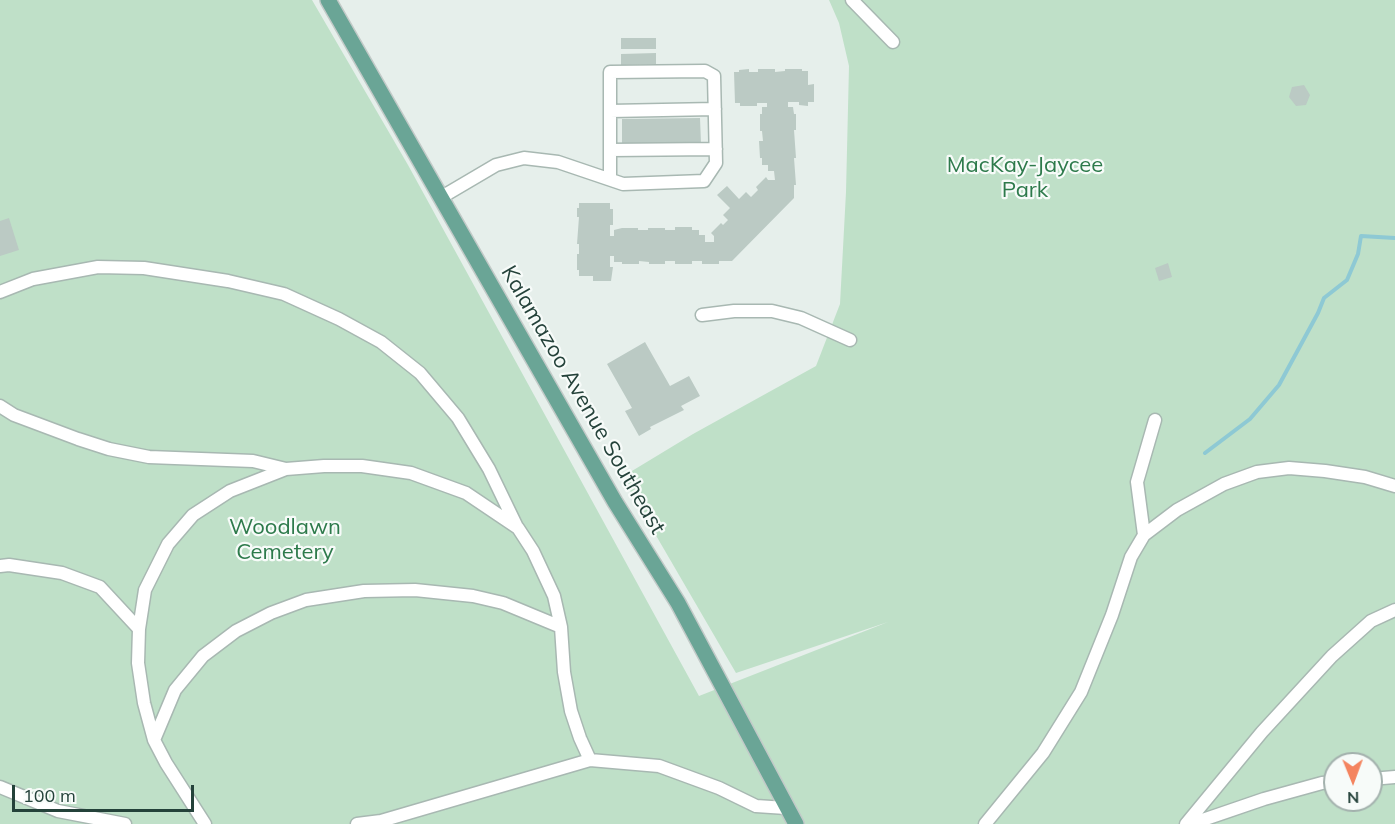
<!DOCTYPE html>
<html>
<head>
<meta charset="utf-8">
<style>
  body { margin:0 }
  #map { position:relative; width:1395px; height:824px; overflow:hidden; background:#e6efeb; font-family:Mulish,sans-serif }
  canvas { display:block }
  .north { position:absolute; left:1323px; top:752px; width:60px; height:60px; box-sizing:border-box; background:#f7fbf9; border:2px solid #a3b1ad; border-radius:50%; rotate:179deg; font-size:16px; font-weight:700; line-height:24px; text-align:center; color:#24423a }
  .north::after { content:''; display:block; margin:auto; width:21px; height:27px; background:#f4845f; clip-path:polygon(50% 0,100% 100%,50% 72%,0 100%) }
  .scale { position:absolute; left:12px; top:785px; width:182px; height:27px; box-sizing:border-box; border:3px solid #24423a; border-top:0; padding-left:8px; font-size:18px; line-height:21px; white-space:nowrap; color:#24423a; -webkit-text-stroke:4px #f7fbf9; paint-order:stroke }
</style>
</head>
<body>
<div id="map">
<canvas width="1395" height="824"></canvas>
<div class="north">N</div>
<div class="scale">100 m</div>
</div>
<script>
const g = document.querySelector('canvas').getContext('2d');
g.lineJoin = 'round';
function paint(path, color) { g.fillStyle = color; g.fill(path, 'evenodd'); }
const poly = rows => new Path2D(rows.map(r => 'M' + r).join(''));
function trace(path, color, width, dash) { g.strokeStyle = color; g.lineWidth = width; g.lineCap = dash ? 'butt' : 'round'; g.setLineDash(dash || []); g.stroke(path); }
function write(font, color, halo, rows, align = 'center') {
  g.font = font + ' Mulish,sans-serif'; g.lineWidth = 4.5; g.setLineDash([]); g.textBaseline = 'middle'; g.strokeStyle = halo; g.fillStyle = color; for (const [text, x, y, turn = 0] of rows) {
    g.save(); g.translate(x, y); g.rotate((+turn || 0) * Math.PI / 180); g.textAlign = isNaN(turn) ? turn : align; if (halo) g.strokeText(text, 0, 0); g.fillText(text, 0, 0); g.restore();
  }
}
paint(poly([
  [0,0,312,0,408,165,699,696,888,622,736,673,622,477,693,434,816,366,840,304,846,192,849,66,839,23,829,0,1395,0,1395,824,0,824],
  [1335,764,1371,764,1371,800,1335,800]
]), '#bfe0c8');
trace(poly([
  [1205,453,1250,419,1279,385,1318,313,1324,298,1347,280,1358,254,1361,236,1395,238]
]), '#8ec9d4', 4);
paint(poly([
  [621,38,656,38,656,49,621,49],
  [656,53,656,64,621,65,621,54],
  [749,69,749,72,758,72,758,69,775,69,775,72,785,71,785,69,802,69,802,71,808,71,808,85,814,84,814,102,808,102,808,106,799,105,799,102,788,102,788,107,793,107,794,114,796,114,796,130,794,130,796,158,794,158,796,185,794,185,794,198,732,261,719,261,719,264,702,264,702,261,692,261,692,264,675,264,675,261,665,261,665,264,649,264,649,262,639,261,639,264,622,264,622,262,614,262,614,256,610,256,610,267,613,267,611,281,593,281,593,276,579,276,579,270,577,270,577,254,579,254,579,244,577,244,579,217,577,217,577,208,579,208,579,203,610,203,610,209,613,209,613,225,610,225,610,236,614,236,614,230,622,228,638,228,638,230,648,230,648,228,665,228,665,230,675,230,675,227,692,227,692,230,699,230,699,235,705,235,705,242,714,242,714,236,711,233,721,223,723,225,728,220,723,215,730,208,717,195,727,186,739,199,746,192,751,197,758,190,756,187,766,177,768,180,775,180,774,171,768,171,768,165,762,165,762,158,760,158,759,141,763,141,762,131,760,131,760,114,762,114,762,107,767,107,767,103,757,103,757,106,740,106,740,103,735,103,734,72,739,72,739,70],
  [1304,85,1310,95,1306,105,1296,106,1289,97,1292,87],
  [700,118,701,144,622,145,622,119],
  [9,218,19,250,0,256,0,221],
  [1168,263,1172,277,1159,281,1155,268],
  [645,342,670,386,689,376,700,396,681,406,684,410,650,427,651,429,639,436,625,411,632,408,607,364]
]), '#bbcac4');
const minor = poly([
  [852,0,893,42],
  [610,111,715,109],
  [610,150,716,149],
  [440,198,496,165,524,158,558,162,623,184,704,181,716,163,714,76,705,71,610,72,610,179],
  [0,292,33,279,98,267,144,268,228,281,284,294,339,319,381,342,420,373,458,418,489,469,517,527],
  [702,315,734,311,772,311,801,318,850,340],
  [0,406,14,415,78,439,109,449,149,457,253,461,286,469],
  [1144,535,1137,482,1155,420],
  [0,566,9,565,62,573,100,587,139,629],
  [154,740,175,690,203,656,236,631,271,613,306,600,364,591,415,590,473,596,503,603,561,627,564,672,571,711,580,738,590,760],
  [1371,779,1395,777],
  [0,787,58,811,125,824],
  [205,824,166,763,154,740,144,703,138,663,139,629,145,590,168,544,193,515,230,491,286,469,324,466,362,466,411,473,466,493,518,528,533,551,554,596,561,627],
  [357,824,381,821,590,760,659,766,719,788,756,806,786,808],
  [985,824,1043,753,1081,692,1112,615,1131,557,1144,535,1177,510,1224,484,1257,472,1289,468,1325,471,1365,477,1395,486],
  [1186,824,1262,732,1332,656,1371,621,1395,610],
  [1191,824,1264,799,1322,783,1335,782]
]);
const major = poly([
  [328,0,615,502,678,603,796,824]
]);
trace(minor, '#a8b8b2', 15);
trace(major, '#c2cac8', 18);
trace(minor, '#fff', 12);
trace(major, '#6aa596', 15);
write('22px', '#2d7a4b', '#f7fbf9', [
  ["MacKay-Jaycee",1025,165],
  ["Park",1025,190],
  ["Woodlawn",285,527],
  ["Cemetery",285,552]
]);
write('22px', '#24423a', '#f7fbf9', [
  ["Kalamazoo Avenue Southeast",583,400,60]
]);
</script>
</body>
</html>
